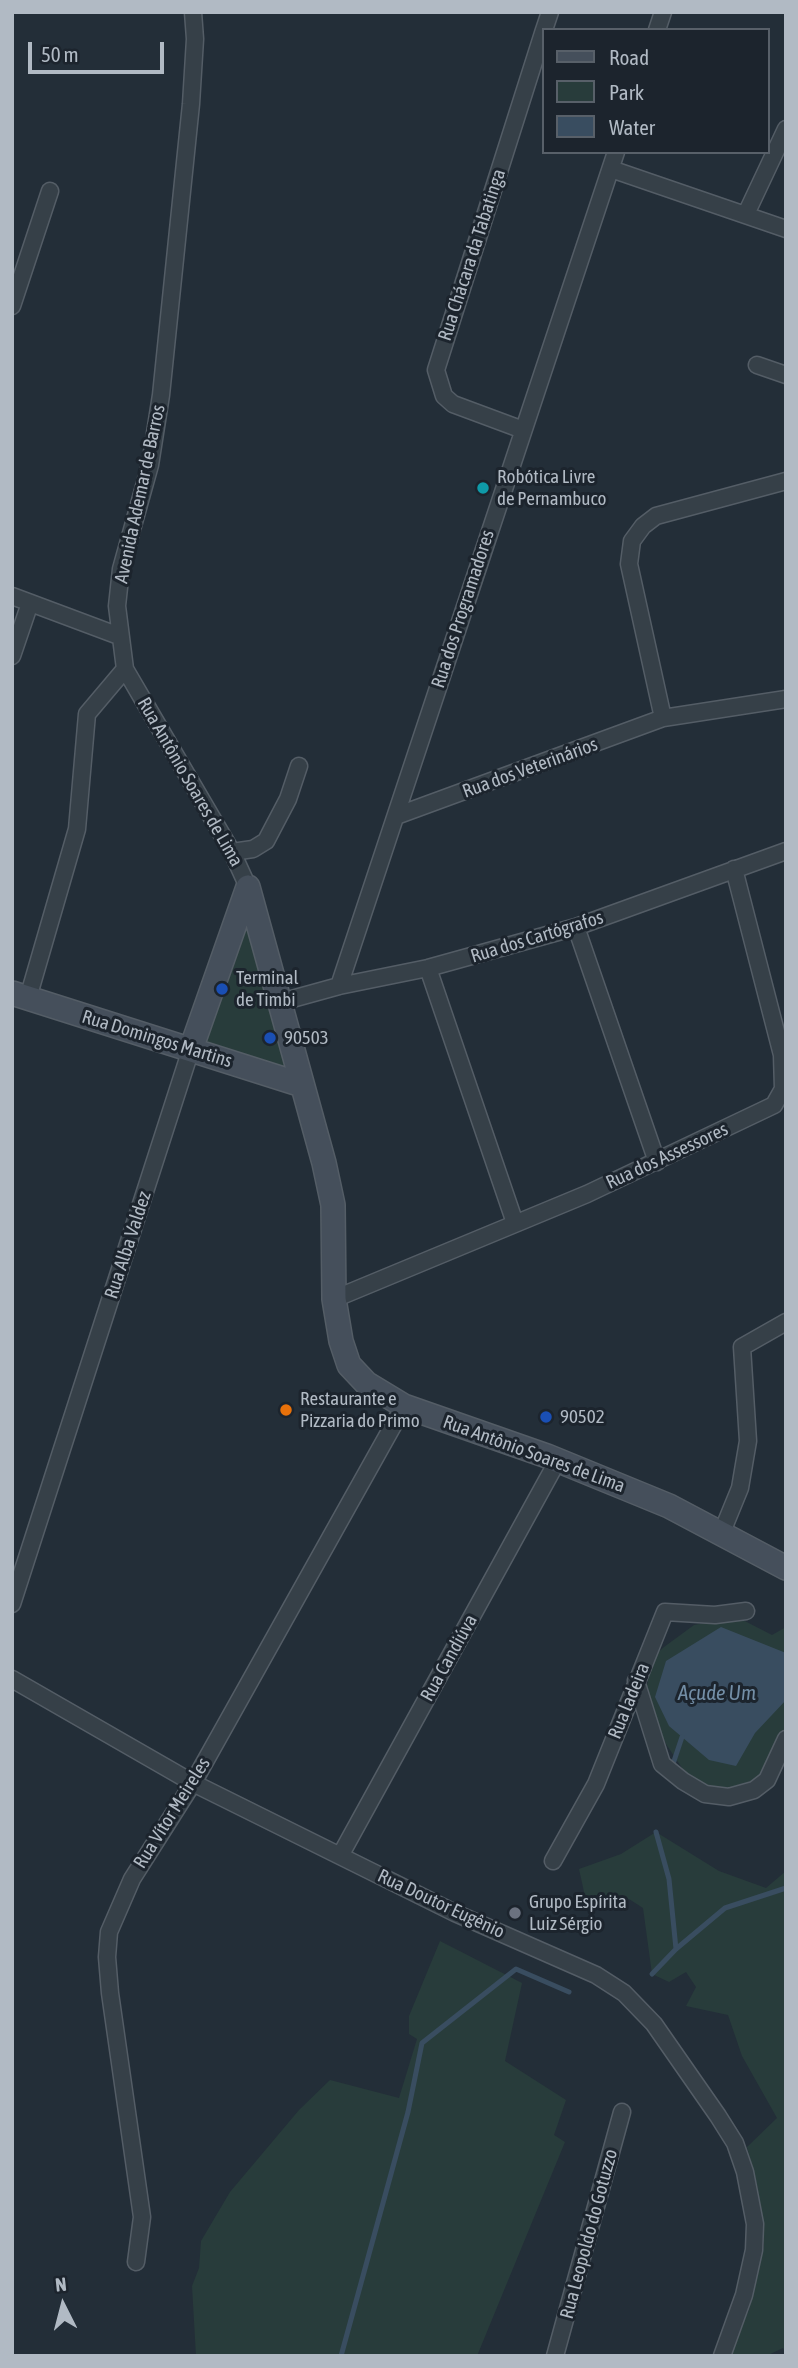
<!DOCTYPE html>
<html>
<head>
<meta charset="utf-8">
<style>
  body { margin:0 }
  #map { position:relative; width:798px; height:2368px; overflow:hidden; background:#232e38; font-family:"Asap Condensed",sans-serif }
  canvas { display:block }
  .frame { position:absolute; inset:0; border:14px solid #b1bac4; pointer-events:none }
  .legend { position:absolute; left:542px; top:28px; width:228px; height:126px; box-sizing:border-box; background:#1c242d; border:2px solid #586069; margin:0; padding:9px 12px; list-style:none; font-size:21px; color:#b1bac4 }
  .legend li { display:flex; align-items:center; gap:14px; height:35px }
  .legend b { width:35px; border:2px solid #586069 }
  .north { position:absolute; left:28px; top:2270px; width:70px; height:70px; -webkit-text-stroke:5px #1c242d; paint-order:stroke; rotate:354deg; font-size:19px; font-weight:700; line-height:28px; text-align:center; color:#b1bac4 }
  .north::after { content:''; display:block; margin:auto; width:24px; height:32px; background:#b1bac4; clip-path:polygon(50% 0,100% 100%,50% 72%,0 100%) }
  .scale { position:absolute; left:28px; top:42px; width:136px; height:32px; box-sizing:border-box; border:4px solid #b1bac4; border-top:0; padding-left:9px; font-size:21px; line-height:24px; white-space:nowrap; color:#b1bac4; -webkit-text-stroke:5px #1c242d; paint-order:stroke }
</style>
</head>
<body>
<div id="map">
<canvas width="798" height="2368"></canvas>
<div class="frame"></div>
<ul class="legend">
<li><b style="height:9px;background:#454f5b"></b>Road</li>
<li><b style="height:19px;background:#283c3b"></b>Park</li>
<li><b style="height:19px;background:#394d60"></b>Water</li>
</ul>
<div class="north">N</div>
<div class="scale">50 m</div>
</div>
<script>
const g = document.querySelector('canvas').getContext('2d');
g.lineJoin = 'round';
function paint(path, color) { g.fillStyle = color; g.fill(path, 'evenodd'); }
const poly = rows => new Path2D(rows.map(r => 'M' + r).join(''));
function trace(path, color, width, dash) { g.strokeStyle = color; g.lineWidth = width; g.lineCap = dash ? 'butt' : 'round'; g.setLineDash(dash || []); g.stroke(path); }
function write(font, color, halo, rows, align = 'center') {
  g.font = font + ' "Asap Condensed",sans-serif'; g.lineWidth = 6; g.setLineDash([]); g.textBaseline = 'middle'; g.strokeStyle = halo; g.fillStyle = color; for (const [text, x, y, turn = 0] of rows) {
    g.save(); g.translate(x, y); g.rotate((+turn || 0) * Math.PI / 180); g.textAlign = isNaN(turn) ? turn : align; if (halo) g.strokeText(text, 0, 0); g.fillText(text, 0, 0); g.restore();
  }
}
paint(poly([
  [248,887,302,1085,191,1049],
  [737,1617,772,1635,786,1627,786,1728,777,1737,766,1769,754,1780,732,1787,709,1788,688,1777,666,1744,652,1712,647,1686,652,1658,664,1647,694,1625],
  [656,1832,719,1871,766,1888,786,1871,786,2354,783,2348,766,2356,728,2356,749,2310,764,2245,757,2185,747,2147,777,2118,742,2056,728,2015,686,2006,696,1987,686,1972,669,1982,652,1974,643,1908,629,1899,586,1901,579,1869,621,1854],
  [440,1941,522,1983,505,2061,566,2100,554,2135,565,2142,477,2356,196,2356,192,2286,199,2268,201,2241,230,2192,299,2110,330,2080,399,2098,417,2039,409,2034,409,2016]
]), '#283c3b');
paint(poly([
  [721,1627,786,1653,786,1700,755,1733,736,1766,709,1760,669,1726,655,1697,666,1661]
]), '#394d60');
trace(poly([
  [673,1764,682,1737],
  [656,1832,669,1879,676,1949],
  [652,1974,676,1949,725,1908,786,1888],
  [341,2356,408,2112,422,2043,516,1969,569,1992]
]), '#394d60', 5);
const street = poly([
  [544,30,550,12],
  [657,30,663,12],
  [611,169,786,229],
  [746,214,786,129],
  [12,306,50,191],
  [757,365,786,375],
  [523,430,453,404,444,396,436,370,544,30],
  [12,596,119,636],
  [12,656,30,603],
  [125,669,232,852,248,887],
  [663,718,629,564,632,541,643,526,656,516,786,481],
  [396,816,663,718,786,699],
  [232,852,253,849,266,841,288,799,299,766],
  [576,927,657,1162],
  [428,968,515,1223],
  [339,986,616,152],
  [28,998,77,829,87,714,125,669,117,606,121,569,150,465,161,395,191,104,195,39,193,12],
  [281,1002,339,986,428,968,576,927,786,851],
  [334,1299,587,1194,774,1105,783,1089,782,1055,734,869],
  [722,1532,740,1488,748,1441,742,1347,786,1322],
  [12,1604,191,1049],
  [12,1679,193,1783,455,1913,596,1975,624,1993,654,2024,718,2116,735,2143,745,2172,755,2224,754,2250,744,2295,722,2356],
  [636,1681,662,1764,683,1781,705,1794,729,1797,754,1790,767,1780,786,1739],
  [340,1856,558,1460],
  [553,1861,596,1784,665,1612,715,1615,746,1611],
  [136,2262,142,2217,110,1993,107,1957,109,1932,132,1879,193,1783,404,1406],
  [555,2356,622,2112]
]);
const secondary = poly([
  [248,887,324,1163,333,1205,334,1299,341,1341,349,1365,366,1383,404,1406,547,1456,669,1506,786,1568],
  [12,993,302,1085],
  [191,1049,248,887]
]);
trace(street, '#545d66', 19);
trace(secondary, '#545d66', 26);
trace(street, '#364048', 16);
trace(secondary, '#454f5b', 23);
for (const [x, y, r, color] of [
  [483,488,7,"#0f9aa8"],
  [222,989,7,"#1a4fb4"],
  [270,1038,7,"#1a4fb4"],
  [286,1410,7,"#e8710a"],
  [546,1417,7,"#1a4fb4"],
  [515,1913,7,"#6b7280"]
]) { const dot = new Path2D(); dot.arc(x, y, r, 0, 2 * Math.PI); g.fillStyle = color; g.fill(dot); trace(dot, '#1c242d', 2.5); }
write('19px', '#b1bac4', '#1c242d', [
  ["Rua Chácara da Tabatinga",472,255,-72],
  ["Avenida Ademar de Barros",140,494,-78],
  ["Rua dos Programadores",463,609,-72],
  ["Rua dos Veterinários",530,768,-20],
  ["Rua Antônio Soares de Lima",190,782,60],
  ["Rua dos Cartógrafos",537,937,-17],
  ["Rua Domingos Martins",157,1039,17],
  ["Rua dos Assessores",667,1156,-25],
  ["Rua Alba Valdez",128,1245,-72],
  ["Rua Antônio Soares de Lima",534,1454,20],
  ["Rua Candiúva",449,1658,-61],
  ["Rua ladeira",629,1701,-68],
  ["Rua Vítor Meireles",172,1813,-58],
  ["Rua Doutor Eugênio",441,1904,25],
  ["Rua Leopoldo do Gotuzzo",589,2234,-75]
]);
write('19px', '#b1bac4', '#1c242d', [
  ["Robótica Livre",497,477],
  ["de Pernambuco",497,499],
  ["Terminal",236,978],
  ["de Timbi",236,1000],
  ["90503",284,1038],
  ["Restaurante e",300,1399],
  ["Pizzaria do Primo",300,1421],
  ["90502",560,1417],
  ["Grupo Espírita",529,1902],
  ["Luiz Sérgio",529,1924]
], 'left');
write('italic 21px', '#738ea6', '#1c242d', [
  ["Açude Um",717,1693]
]);
</script>
</body>
</html>
